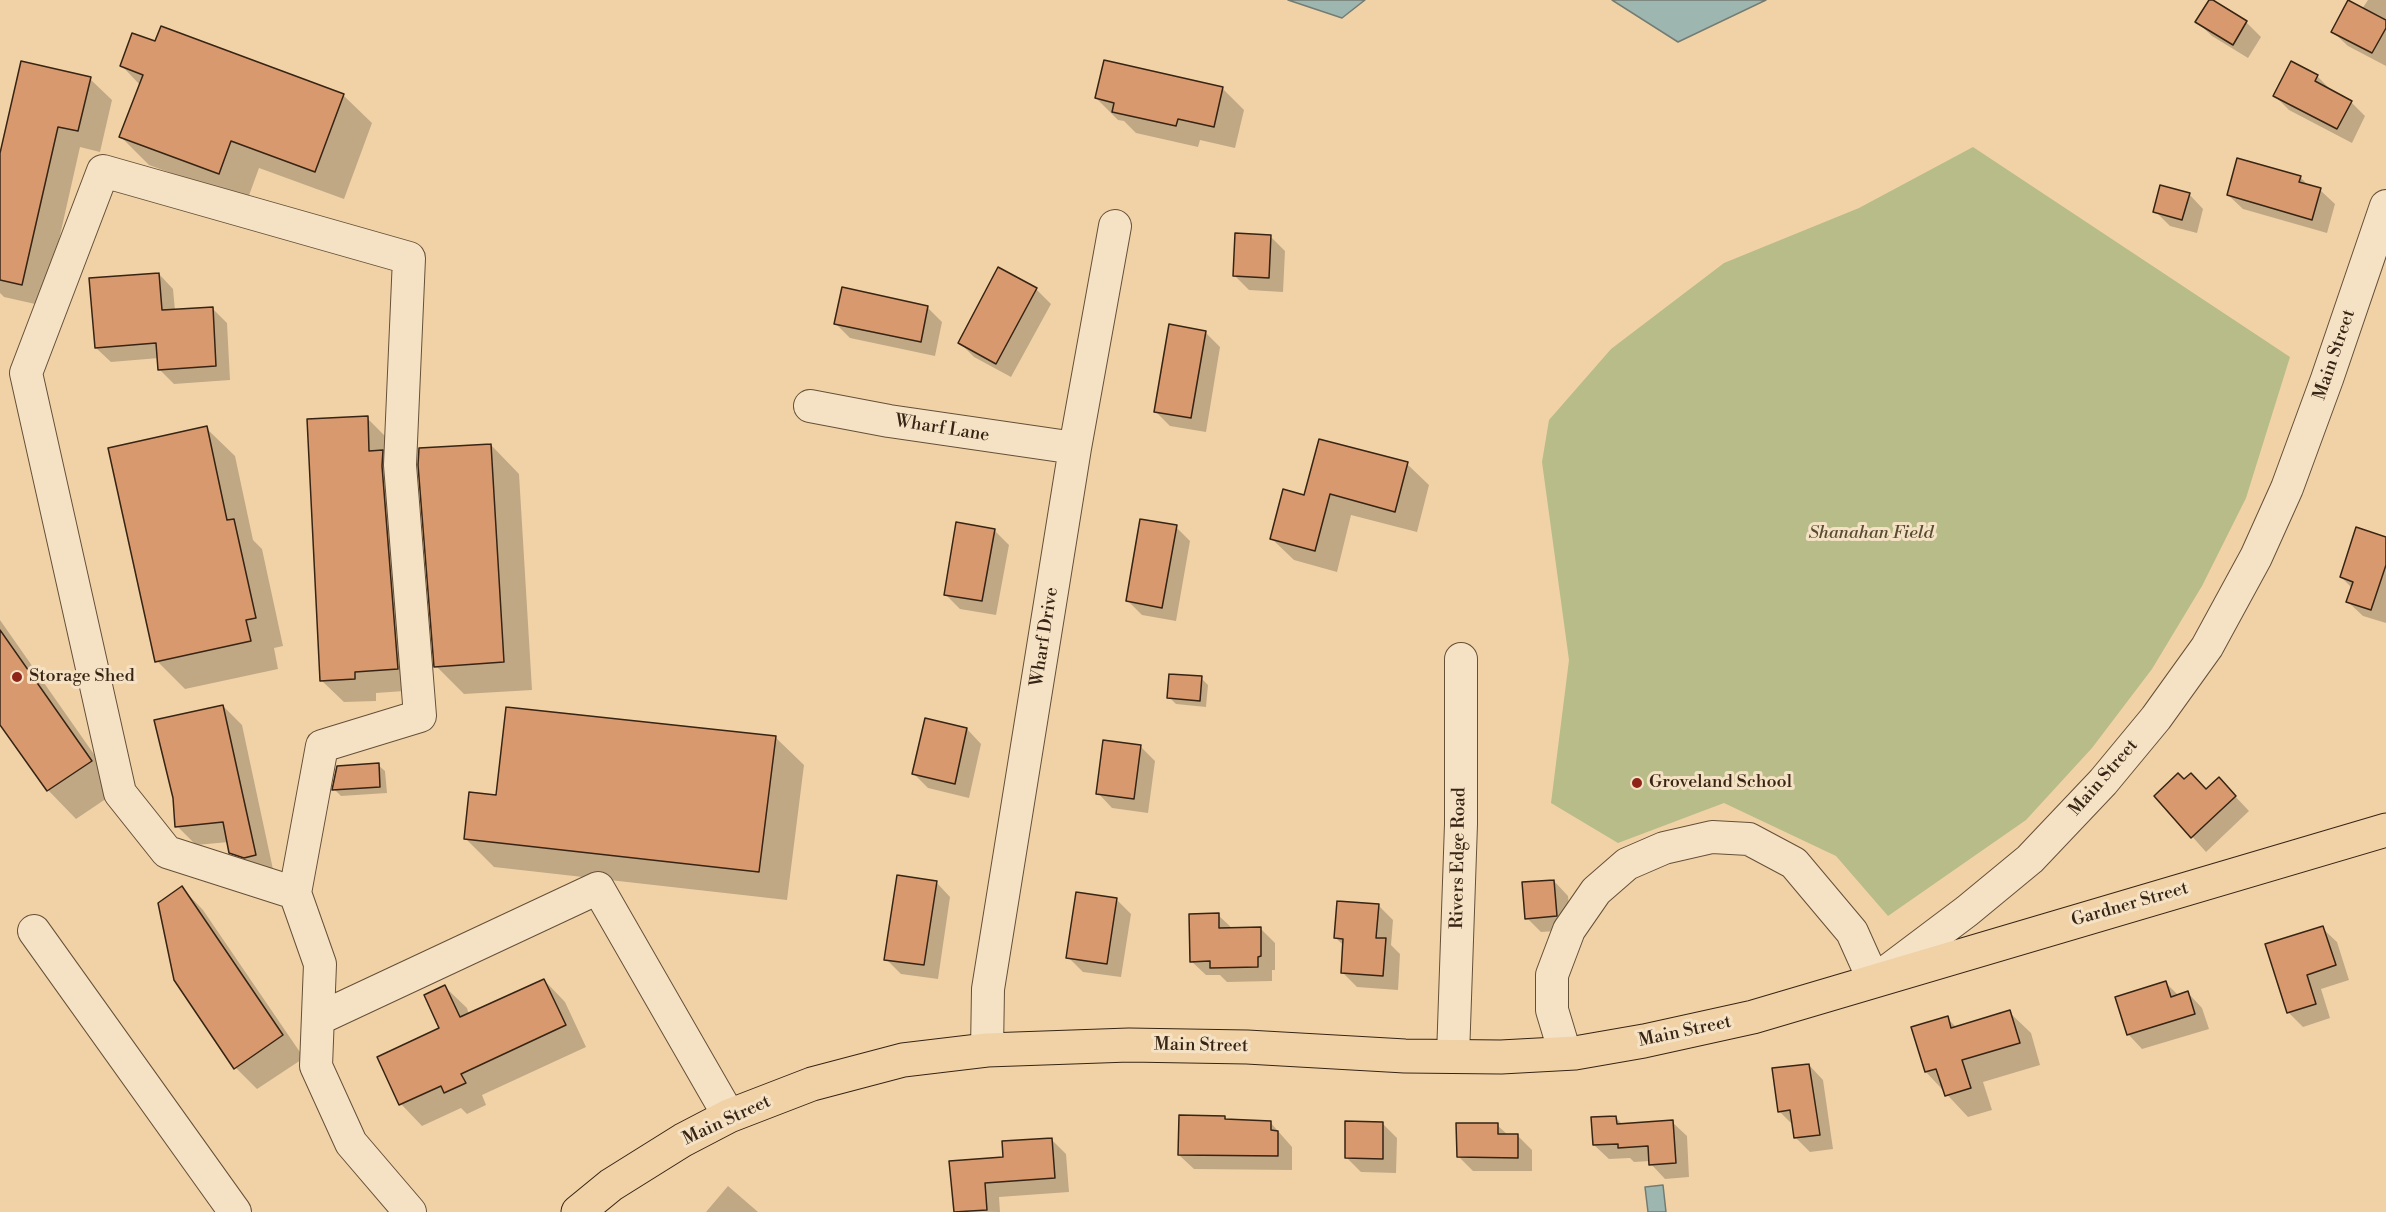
<!DOCTYPE html>
<html>
<head>
<meta charset="utf-8">
<style>
  body { margin:0 }
  canvas { display:block; background:#f0d2a6 }
</style>
</head>
<body>
<canvas width="2386" height="1212"></canvas>
<script>
const g = document.querySelector('canvas').getContext('2d');
g.lineJoin = 'round';
function paint(path, color) { g.fillStyle = color; g.fill(path, 'evenodd'); }
const poly = rows => new Path2D(rows.map(r => 'M' + r).join(''));
function trace(path, color, width, dash) { g.strokeStyle = color; g.lineWidth = width; g.lineCap = dash ? 'butt' : 'round'; g.setLineDash(dash || []); g.stroke(path); }
function write(font, color, halo, rows, align = 'center') {
  g.font = font + ' "Libre Bodoni",serif'; g.lineWidth = 6; g.setLineDash([]); g.textBaseline = 'middle'; g.strokeStyle = halo; g.fillStyle = color; for (const [text, x, y, turn = 0] of rows) {
    g.save(); g.translate(x, y); g.rotate((+turn || 0) * Math.PI / 180); g.textAlign = isNaN(turn) ? turn : align; if (halo) g.strokeText(text, 0, 0); g.fillText(text, 0, 0); g.restore();
  }
}
paint(poly([
  [1973,147,2290,357,2246,498,2202,586,2152,669,2092,748,2026,820,1888,916,1836,856,1724,803,1618,843,1551,803,1569,660,1542,462,1549,420,1611,349,1724,263,1859,208]
]), '#b8bc88');
const water = poly([
  [1288,0,1365,0,1342,18,1288,0],
  [1612,0,1766,0,1678,42,1612,0],
  [1663,1185,1666,1212,1648,1212,1645,1187,1663,1185]
]);
paint(water, '#9db6b0');
trace(water, '#747c72', 1.5);
paint(poly([
  [2368,0,2386,0,2386,66,2348,46,2333,32,2362,9],
  [2197,22,2246,22,2261,37,2248,58,2212,36],
  [156,43,343,95,372,123,344,199,259,168,247,201,149,165,121,137,140,85,122,66],
  [2317,76,2332,91,2351,102,2365,116,2352,143,2289,110,2275,96],
  [90,79,112,100,100,152,80,147,44,306,4,297,0,293,0,160],
  [1222,88,1244,110,1235,148,1200,140,1198,147,1136,133,1124,121,1118,120,1096,98],
  [2300,177,2309,186,2320,190,2335,204,2327,233,2243,209,2228,195],
  [2189,194,2203,209,2197,233,2170,226,2155,211],
  [1270,236,1285,251,1283,292,1249,290,1235,276],
  [159,274,173,289,175,311,212,308,227,323,230,380,174,384,159,369,159,358,111,362,96,348],
  [1036,289,1051,304,1011,377,974,357,959,342],
  [927,307,942,322,935,356,850,338,835,323],
  [1205,332,1220,347,1206,432,1170,426,1156,412],
  [367,418,389,440,419,690,376,693,376,701,344,702,322,681],
  [206,428,235,456,253,540,262,549,283,646,274,648,278,669,185,689,157,661],
  [491,445,519,474,532,690,464,694,436,666],
  [1407,464,1429,485,1417,532,1351,515,1337,572,1294,560,1272,539,1305,496],
  [1176,527,1190,541,1176,621,1142,615,1128,601],
  [994,530,1009,545,996,615,960,609,945,594],
  [2386,538,2386,623,2363,616,2348,602,2352,588,2341,577],
  [0,620,119,790,76,819,48,790,0,722],
  [1201,678,1208,685,1206,707,1176,704,1169,697],
  [223,706,242,725,274,874,250,872,231,852,229,842,196,845,177,826],
  [967,729,981,744,969,798,928,788,914,774],
  [775,737,804,765,787,900,494,867,466,839,498,797],
  [1140,746,1155,761,1148,813,1112,808,1098,793],
  [378,765,385,771,387,793,341,796,334,789],
  [2206,791,2233,794,2249,811,2206,852,2156,796],
  [1554,881,1568,896,1571,930,1541,932,1527,918],
  [936,882,950,897,938,979,901,974,886,959],
  [182,888,203,910,304,1058,257,1089,236,1068],
  [1116,899,1131,914,1121,977,1083,972,1068,957],
  [1378,905,1393,920,1391,945,1400,954,1398,990,1357,987,1342,972,1344,946,1336,938],
  [1218,915,1233,929,1260,928,1275,943,1275,970,1272,970,1272,981,1227,982,1220,975,1206,975,1191,961],
  [2322,928,2337,942,2349,980,2321,989,2330,1018,2303,1027,2288,1012],
  [544,980,565,1002,586,1047,482,1095,486,1105,467,1114,461,1108,422,1126,401,1104,441,1029,445,987,467,1008,469,1015],
  [2166,983,2179,996,2188,993,2202,1008,2209,1029,2142,1049,2128,1034],
  [2009,1012,2031,1033,2040,1065,1983,1082,1992,1110,1968,1117,1926,1072,1947,1018,1957,1028],
  [1809,1065,1823,1080,1833,1149,1810,1152,1795,1137,1793,1125,1780,1112],
  [1224,1117,1228,1121,1270,1122,1292,1147,1292,1170,1194,1169,1179,1155],
  [1615,1117,1623,1125,1672,1122,1687,1136,1689,1177,1665,1179,1651,1164,1650,1161,1634,1162,1630,1158,1609,1159,1594,1145],
  [1382,1123,1397,1138,1396,1173,1361,1172,1347,1158],
  [1497,1125,1508,1135,1517,1135,1532,1150,1532,1171,1473,1171,1458,1156],
  [1051,1139,1066,1154,1069,1192,999,1197,1000,1212,955,1211,1005,1158],
  [728,1186,758,1212,706,1212]
]), '#0003');
const building = poly([
  [2209,0,2213,0,2247,21,2233,45,2195,22,2209,0],
  [2348,0,2386,20,2386,28,2372,53,2331,32,2348,0],
  [161,26,344,94,315,172,231,141,219,174,119,137,143,75,120,66,132,33,155,41,161,26],
  [1104,60,1223,87,1214,127,1178,119,1176,126,1112,112,1114,103,1095,98,1104,60],
  [21,61,91,77,78,131,58,127,22,285,0,280,0,153,21,61],
  [2291,61,2318,75,2315,81,2352,101,2337,129,2273,96,2291,61],
  [2237,158,2301,176,2299,182,2321,188,2312,220,2227,195,2237,158],
  [2160,185,2190,193,2182,220,2153,212,2160,185],
  [1235,233,1271,235,1269,278,1233,276,1235,233],
  [998,267,1037,288,996,364,958,343,998,267],
  [159,273,162,310,213,307,216,366,158,370,156,343,95,348,89,278,159,273],
  [842,287,928,306,921,342,834,324,842,287],
  [1169,324,1206,331,1191,418,1154,412,1169,324],
  [368,416,369,451,383,450,382,466,398,669,355,672,355,679,320,681,307,419,368,416],
  [207,426,227,520,234,519,256,618,246,620,251,641,155,662,108,448,207,426],
  [1319,439,1408,462,1395,512,1330,494,1315,551,1270,539,1283,489,1304,495,1319,439],
  [491,444,504,662,434,667,418,465,419,448,491,444],
  [1140,519,1177,525,1162,608,1126,601,1140,519],
  [956,522,995,529,982,601,944,595,956,522],
  [2356,527,2386,537,2386,565,2371,610,2346,602,2353,582,2340,577,2356,527],
  [0,630,92,761,47,791,0,725,0,630],
  [1169,674,1202,676,1200,701,1167,698,1169,674],
  [223,705,256,855,244,858,229,853,223,822,175,827,173,798,154,720,223,705],
  [506,707,776,736,759,872,464,839,469,792,496,795,506,707],
  [925,718,967,728,955,784,912,774,925,718],
  [1103,740,1141,745,1134,799,1096,794,1103,740],
  [379,763,380,787,332,790,337,766,379,763],
  [2178,773,2184,779,2191,773,2206,789,2219,777,2236,796,2191,838,2154,796,2178,773],
  [897,875,937,881,924,965,884,960,897,875],
  [1554,880,1557,916,1525,919,1522,882,1554,880],
  [182,886,283,1035,234,1069,174,980,158,903,182,886],
  [1076,892,1117,898,1107,964,1066,958,1076,892],
  [1337,901,1379,904,1376,938,1386,938,1383,976,1341,973,1343,939,1334,938,1337,901],
  [1219,913,1219,928,1261,927,1261,956,1258,957,1258,967,1210,968,1210,961,1190,962,1189,914,1219,913],
  [2323,926,2336,965,2307,975,2316,1004,2287,1013,2265,944,2323,926],
  [544,979,566,1025,461,1074,466,1083,444,1093,441,1086,399,1105,377,1057,439,1028,424,995,445,985,460,1017,544,979],
  [2166,981,2171,997,2188,991,2195,1014,2127,1035,2115,997,2166,981],
  [2010,1010,2020,1043,1962,1060,1971,1088,1945,1096,1936,1069,1925,1072,1911,1027,1948,1016,1951,1028,2010,1010],
  [1809,1064,1820,1135,1794,1138,1790,1110,1778,1112,1772,1068,1809,1064],
  [1179,1115,1225,1116,1225,1119,1271,1121,1271,1130,1278,1131,1278,1156,1178,1155,1179,1115],
  [1616,1116,1617,1124,1673,1120,1676,1163,1649,1165,1648,1146,1618,1148,1618,1144,1593,1145,1591,1117,1616,1116],
  [1345,1121,1383,1122,1383,1159,1345,1158,1345,1121],
  [1456,1123,1498,1123,1498,1134,1518,1134,1518,1158,1457,1157,1456,1123],
  [1052,1138,1055,1178,985,1183,987,1210,954,1212,949,1161,1003,1157,1002,1141,1052,1138]
]);
paint(building, '#d7996d');
trace(building, '#372414', 1.5);
const minor = poly([
  [810,406,889,421,1075,448],
  [295,893,167,852,120,793,26,373,103,171,409,258,400,465,420,716,322,746,295,893,320,964,316,1066,351,1143,410,1212],
  [34,931,235,1212],
  [318,1019,598,888,729,1116],
  [987,1050,988,989,1075,448,1115,226],
  [1565,1053,1552,1010,1552,975,1569,930,1596,891,1627,864,1664,848,1712,837,1749,839,1794,863,1852,932,1874,981,1967,911,2030,859,2103,782,2156,718,2207,647,2256,557,2287,488,2327,379,2386,206],
  [1453,1056,1461,824,1461,659]
]);
const major = poly([
  [578,1212,611,1185,683,1140,729,1116,812,1084,903,1060,987,1050,1129,1045,1247,1047,1405,1056,1501,1057,1575,1053,1644,1041,1753,1017,2386,830]
]);
trace(minor, '#655038', 34);
trace(major, '#372414', 35);
trace(minor, '#f5e2c5', 32);
trace(major, '#f0d2a6', 33);
for (const [x, y, r, color] of [
  [17,677,6,"#8f2418"],
  [1637,783,6,"#8f2418"]
]) { const dot = new Path2D(); dot.arc(x, y, r, 0, 2 * Math.PI); g.fillStyle = color; g.fill(dot); trace(dot, '#f5e2c5', 2); }
write('18px', '#372414', '#f5e2c5', [
  ["Main Street",2335,355,-71],
  ["Wharf Lane",942,429,9],
  ["Wharf Drive",1045,637,-81],
  ["Main Street",2104,778,-49],
  ["Rivers Edge Road",1459,858,-89],
  ["Gardner Street",2130,905,-16],
  ["Main Street",1685,1032,-12],
  ["Main Street",1201,1046,1],
  ["Main Street",727,1121,-25]
]);
write('italic 18px', '#574a31', '#f5e2c5', [
  ["Shanahan Field",1871,534]
]);
write('18px', '#372414', '#f5e2c5', [
  ["Storage Shed",29,677],
  ["Groveland School",1649,783]
], 'left');
</script>
</body>
</html>
